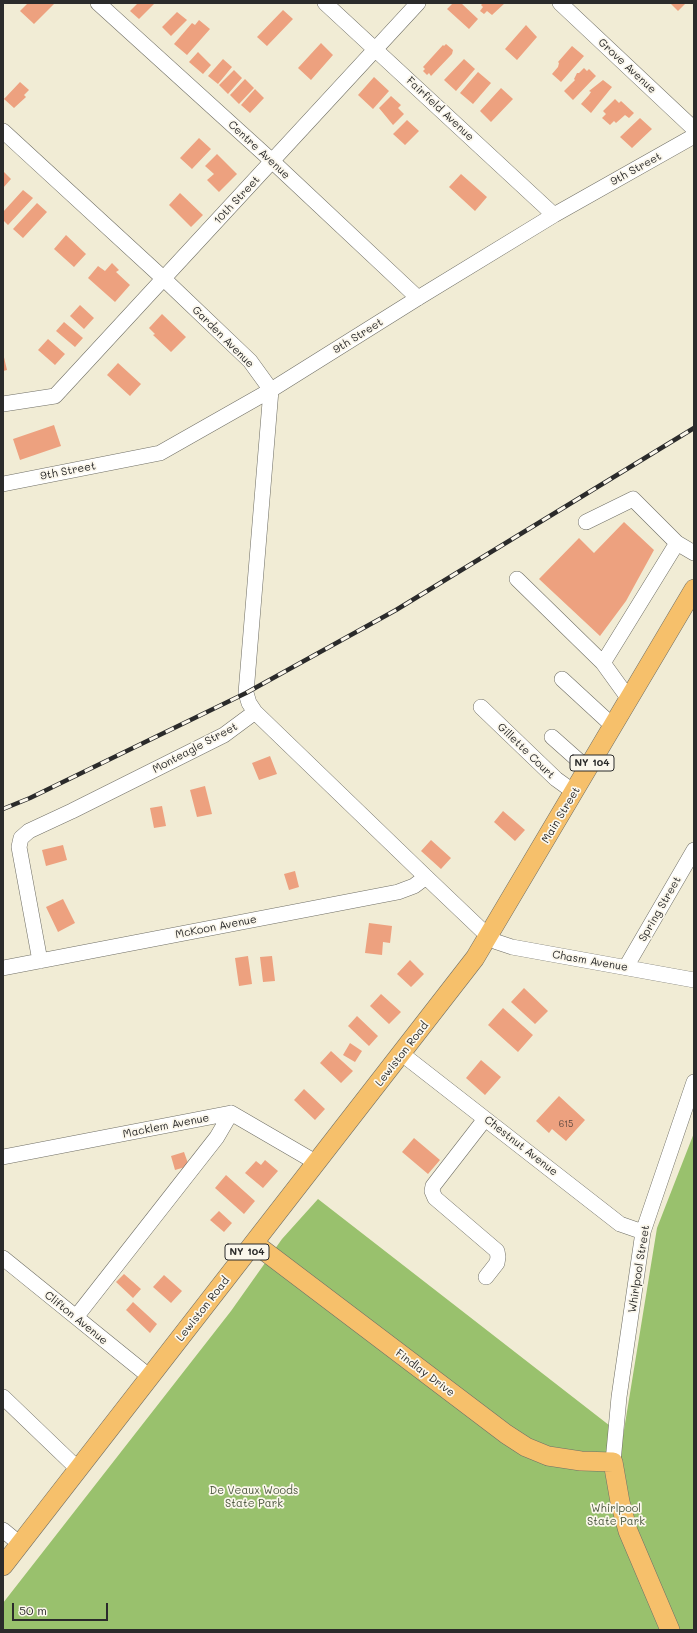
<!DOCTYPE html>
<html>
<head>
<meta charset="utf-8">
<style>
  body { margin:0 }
  #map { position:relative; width:697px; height:1633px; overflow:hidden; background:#f1ecd5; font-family:Mali,sans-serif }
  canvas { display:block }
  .frame { position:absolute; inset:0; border:4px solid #2b2b2b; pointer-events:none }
  .scale { position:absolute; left:12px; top:1603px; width:96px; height:18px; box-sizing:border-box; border:2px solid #2b2b2b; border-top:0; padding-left:5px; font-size:12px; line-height:14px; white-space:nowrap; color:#2b2b2b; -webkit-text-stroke:3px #fbf7ec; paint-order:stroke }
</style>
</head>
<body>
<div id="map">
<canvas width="697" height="1633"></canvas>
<div class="frame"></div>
<div class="scale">50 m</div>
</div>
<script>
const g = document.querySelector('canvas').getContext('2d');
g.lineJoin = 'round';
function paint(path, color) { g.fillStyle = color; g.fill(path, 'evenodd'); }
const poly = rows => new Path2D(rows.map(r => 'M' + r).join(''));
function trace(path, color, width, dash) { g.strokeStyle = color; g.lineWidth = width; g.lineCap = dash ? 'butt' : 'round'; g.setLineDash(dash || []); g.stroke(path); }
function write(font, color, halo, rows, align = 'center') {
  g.font = font + ' Mali,sans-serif'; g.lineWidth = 3.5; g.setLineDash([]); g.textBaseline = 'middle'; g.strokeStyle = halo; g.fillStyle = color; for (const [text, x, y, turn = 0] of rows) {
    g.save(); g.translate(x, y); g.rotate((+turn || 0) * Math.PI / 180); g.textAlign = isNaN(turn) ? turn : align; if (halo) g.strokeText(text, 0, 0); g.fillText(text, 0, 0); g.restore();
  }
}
paint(poly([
  [694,1133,694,1630,3,1630,3,1603,231,1311,282,1239,318,1199,623,1436,657,1228]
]), '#99c16d');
paint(poly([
  [28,3,53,3,54,4,34,24,20,11],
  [138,3,155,3,139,19,130,11],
  [453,3,461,3,478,19,469,29,447,9],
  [483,3,505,3,492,15,487,11,484,14,480,11,483,7,481,5],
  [670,3,686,3,678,11],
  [283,10,293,19,267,46,257,37],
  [177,12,187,20,171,36,162,27],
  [199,20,210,29,187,55,174,44,192,23,195,25],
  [526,25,537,37,517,60,505,49],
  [321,43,333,55,311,80,298,68],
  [446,44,453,50,452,54,431,76,429,73,427,75,423,71,425,69,423,67,443,45,444,46],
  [572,46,584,56,561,82,552,74,558,67,559,63,558,62],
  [198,52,211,65,203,74,189,62],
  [223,59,232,67,218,84,208,76],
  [464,59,475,69,456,91,444,80],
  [584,68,587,71,589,69,596,76,573,100,564,91,575,80,574,79,577,73,579,73],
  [234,70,242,78,228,94,219,85],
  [478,72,491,83,473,104,460,93],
  [374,77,389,91,373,109,358,95],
  [245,79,254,88,239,104,230,95],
  [603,80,612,87,591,113,581,104,589,95,591,92,589,91],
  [20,82,29,90,24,95,26,97,14,108,4,99],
  [501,88,513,99,491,122,480,111],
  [255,89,264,98,250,113,241,105],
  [391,96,401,105,398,108,404,114,393,125,379,108],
  [615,99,619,103,621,101,634,113,629,118,625,115,616,123,614,121,610,125,602,118,606,114,603,111],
  [640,118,652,129,632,148,620,137],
  [407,120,419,131,405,145,393,134],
  [199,138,211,149,192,169,180,158],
  [217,154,237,174,219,192,207,180,214,174,205,166],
  [3,171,11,179,3,188],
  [461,174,487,197,475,211,449,187],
  [23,190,33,198,8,225,3,220,3,212],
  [180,193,203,215,191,227,169,205],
  [37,203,47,212,23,238,13,229],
  [66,235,86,254,74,267,54,249],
  [112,263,119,270,116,272,130,285,115,302,88,278,98,266,105,271],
  [80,305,94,318,84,329,70,316],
  [162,314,186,337,171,352,153,335,155,334,149,328],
  [64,322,83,338,75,347,56,331],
  [48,339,65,354,55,365,38,350],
  [3,353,7,370,3,371],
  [118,363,141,384,130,396,107,375],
  [54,425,61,446,20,460,13,439],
  [624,522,654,550,626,601,600,636,539,579,579,538,594,553],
  [270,756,277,774,259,780,252,763],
  [205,786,212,814,197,817,190,790],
  [162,806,166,826,154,828,150,808],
  [503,811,525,830,515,841,494,822],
  [431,840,451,858,441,869,421,851],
  [63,845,67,860,46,866,42,850],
  [295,871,299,887,289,890,284,874],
  [63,899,75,923,58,932,46,907],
  [369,923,392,926,390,943,383,942,382,955,365,953],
  [248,956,252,984,239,986,235,958],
  [272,956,275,981,263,982,260,957],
  [410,960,424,974,411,987,397,974],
  [524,988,548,1011,535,1024,511,1002],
  [381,994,401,1012,389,1024,370,1006],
  [503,1008,533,1035,518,1052,488,1025],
  [357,1016,378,1036,369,1046,348,1026],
  [350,1043,362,1051,355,1062,343,1055],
  [331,1051,353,1071,341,1083,320,1063],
  [481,1060,501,1077,485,1095,466,1078],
  [304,1089,325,1109,315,1120,294,1100],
  [559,1096,585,1120,566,1141,552,1129,549,1133,536,1121],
  [414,1138,440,1160,428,1174,402,1152],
  [184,1152,189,1166,175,1170,171,1156],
  [265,1160,278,1171,263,1188,245,1173,256,1161,261,1165],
  [226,1175,255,1201,244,1214,215,1188],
  [219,1211,232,1223,224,1232,210,1220],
  [124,1274,141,1289,133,1298,116,1282],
  [164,1275,182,1291,171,1303,153,1287],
  [133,1302,157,1324,150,1333,126,1310]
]), '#eda17f');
const minor = poly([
  [98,3,272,161,418,298],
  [325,3,554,215],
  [560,3,694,129],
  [3,131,164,279,250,361,271,390,246,693,249,703,255,712,426,877,489,937,497,942,512,947,694,980],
  [3,404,55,396,418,3],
  [3,484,160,453,271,390,418,298,554,215,694,136],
  [586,522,633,499,677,543],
  [517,579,603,663],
  [562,679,613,726],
  [629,699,603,663,677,543,694,553],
  [481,707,556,779,574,792],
  [552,737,588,769],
  [40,961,19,847,21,838,29,831,72,811,224,735,255,712],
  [626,967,694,850],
  [3,968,398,892,414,886,426,877],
  [402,1054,620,1224,643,1232],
  [485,1119,433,1186,432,1191,435,1198,497,1251,498,1257,497,1263,486,1277],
  [3,1157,231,1113,317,1163],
  [3,1258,150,1377],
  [76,1317,217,1137,231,1113],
  [3,1397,78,1469],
  [613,1462,619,1397,643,1232,694,1082],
  [3,1530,20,1544]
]);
const major = poly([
  [254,1243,506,1434,526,1447,548,1456,581,1461,613,1462,620,1502,628,1531,670,1630],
  [3,1566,475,958,694,589]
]);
trace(minor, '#706f66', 16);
trace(major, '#706f66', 20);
trace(minor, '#fff', 15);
trace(major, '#f6c06b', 19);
const rail = poly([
  [3,809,30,798,246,693,396,610,694,428]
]);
trace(rail, '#2b2b2b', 4.5);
trace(rail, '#fbf7ec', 3, [9]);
write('9px', '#5c4840', null, [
  ["615",566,1124]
]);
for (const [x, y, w] of [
  [592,763,44],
  [247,1252,44]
]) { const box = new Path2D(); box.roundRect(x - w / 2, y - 8, w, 16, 3); g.fillStyle = '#fbf7ec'; g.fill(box); trace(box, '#2b2b2b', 1); }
write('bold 10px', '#2b2b2b', null, [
  ["NY 104",592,763],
  ["NY 104",247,1252]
]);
write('11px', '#2b2b2b', '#fbf7ec', [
  ["Grove Avenue",627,66,43],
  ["Fairfield Avenue",440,109,43],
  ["Centre Avenue",259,150,43],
  ["9th Street",636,169,-29],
  ["10th Street",237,200,-47],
  ["9th Street",358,336,-32],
  ["Garden Avenue",223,337,45],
  ["9th Street",68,471,-11],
  ["Monteagle Street",195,748,-28],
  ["Gillette Court",526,751,44],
  ["Main Street",561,815,-59],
  ["Spring Street",660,909,-60],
  ["McKoon Avenue",216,927,-11],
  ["Chasm Avenue",590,961,10],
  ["Lewiston Road",402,1054,-52],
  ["Macklem Avenue",166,1126,-11],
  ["Chestnut Avenue",521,1146,38],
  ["Whirlpool Street",639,1269,-81],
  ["Lewiston Road",203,1309,-52],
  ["Clifton Avenue",76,1318,39],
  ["Findlay Drive",425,1373,37]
]);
write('11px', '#4c583f', '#fbf7ec', [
  ["De Veaux Woods",254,1491],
  ["State Park",254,1504],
  ["Whirlpool",616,1509],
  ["State Park",616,1522]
]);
</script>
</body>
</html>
